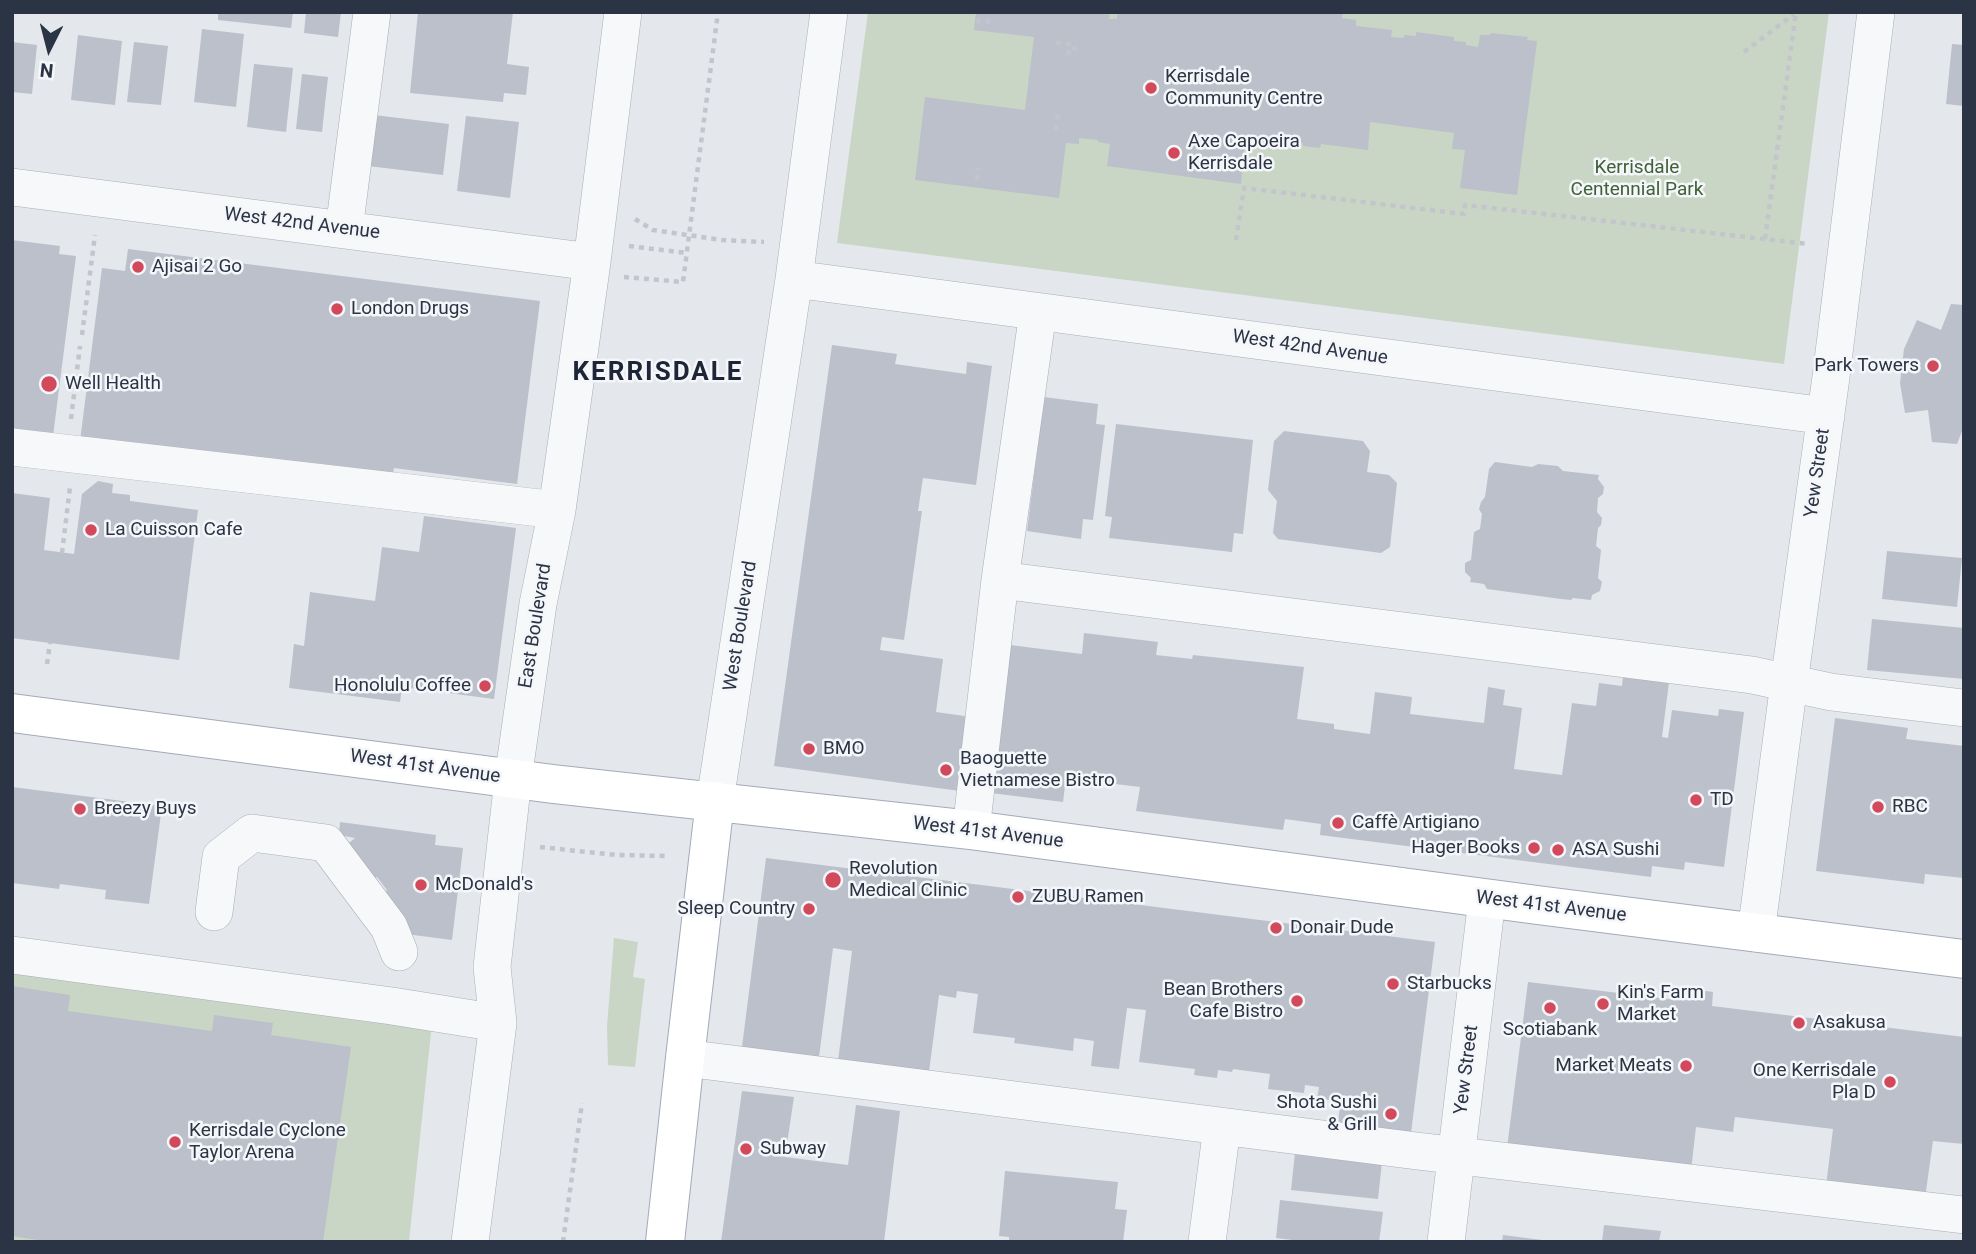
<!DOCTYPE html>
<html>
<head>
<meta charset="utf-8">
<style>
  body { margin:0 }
  #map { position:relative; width:1976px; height:1254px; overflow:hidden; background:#e4e7ec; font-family:Roboto,sans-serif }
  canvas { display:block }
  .frame { position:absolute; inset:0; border:14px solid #2b3445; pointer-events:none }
  .north { position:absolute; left:14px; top:14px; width:70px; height:70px; -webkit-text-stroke:5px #f4f6f9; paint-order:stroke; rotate:186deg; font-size:19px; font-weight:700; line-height:28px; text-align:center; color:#2b3445 }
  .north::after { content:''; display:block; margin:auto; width:24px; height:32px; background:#2b3445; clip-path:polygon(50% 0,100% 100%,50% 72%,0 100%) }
</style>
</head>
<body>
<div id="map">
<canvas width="1976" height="1254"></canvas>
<div class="frame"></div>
<div class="north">N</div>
</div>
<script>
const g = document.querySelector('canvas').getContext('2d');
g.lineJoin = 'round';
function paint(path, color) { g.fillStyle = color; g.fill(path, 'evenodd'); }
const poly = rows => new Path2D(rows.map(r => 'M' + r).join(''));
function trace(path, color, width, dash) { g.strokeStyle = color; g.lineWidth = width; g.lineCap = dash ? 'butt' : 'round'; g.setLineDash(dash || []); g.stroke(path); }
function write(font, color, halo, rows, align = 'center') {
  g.font = font + ' Roboto,sans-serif'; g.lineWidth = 5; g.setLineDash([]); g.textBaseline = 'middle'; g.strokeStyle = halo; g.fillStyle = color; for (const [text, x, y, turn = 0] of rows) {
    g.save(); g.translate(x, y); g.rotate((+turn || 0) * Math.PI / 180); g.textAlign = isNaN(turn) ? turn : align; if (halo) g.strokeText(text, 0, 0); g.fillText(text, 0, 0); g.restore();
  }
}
paint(poly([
  [868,12,1829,12,1784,364,837,243],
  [614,938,638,942,633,977,645,979,635,1067,608,1065,607,1026],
  [12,972,432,1023,409,1242,12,1242]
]), '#c9d6c5');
paint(poly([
  [218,12,293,12,291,28,218,20],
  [306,12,341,12,338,37,304,33],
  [418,12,513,12,507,64,529,67,526,95,504,93,503,102,410,93],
  [976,12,1110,12,1109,19,1117,19,1117,12,1343,12,1342,18,1356,20,1356,26,1392,30,1391,37,1404,38,1404,35,1416,36,1416,32,1454,37,1454,41,1466,42,1466,45,1478,47,1480,35,1490,35,1491,33,1528,37,1527,40,1537,41,1517,195,1460,188,1465,150,1452,149,1454,133,1370,122,1368,150,1321,144,1320,148,1303,146,1303,143,1290,141,1290,144,1278,143,1277,146,1253,143,1254,139,1245,139,1241,184,1107,166,1110,144,1098,142,1098,140,1079,138,1079,144,1066,143,1059,198,915,180,925,97,1025,110,1034,37,974,30],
  [202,29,244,34,236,107,194,102],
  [78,35,122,41,115,105,71,100],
  [12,42,37,45,32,94,12,92],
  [134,42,168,46,161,105,127,102],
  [1952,44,1964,45,1964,106,1946,104],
  [254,64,293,68,286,132,247,127],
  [302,74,328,77,322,132,296,129],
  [374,115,449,124,443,175,368,166],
  [466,116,519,122,510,198,457,191],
  [12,240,60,246,59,254,76,256,53,436,12,430],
  [128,249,540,301,517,484,394,468,392,480,80,441,102,268,125,271],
  [1951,304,1964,305,1964,426,1957,444,1932,442,1928,410,1905,413,1900,383,1904,349,1917,320,1941,330],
  [832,345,897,354,895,364,966,374,967,362,992,366,976,485,923,478,918,511,922,511,904,640,882,637,880,650,943,659,936,712,971,717,960,791,774,766],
  [1044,397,1098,404,1096,424,1105,425,1093,520,1083,519,1081,539,1027,531],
  [1116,424,1253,440,1243,534,1234,533,1232,552,1109,538,1112,517,1105,516],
  [1284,431,1363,441,1370,451,1367,472,1389,475,1397,483,1390,547,1381,553,1278,539,1273,533,1277,501,1268,490,1274,441],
  [1495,462,1532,467,1538,464,1558,466,1563,471,1599,475,1598,479,1604,487,1603,494,1598,498,1597,512,1602,518,1601,525,1598,528,1596,546,1601,550,1598,578,1602,582,1600,591,1592,595,1591,600,1573,598,1571,600,1561,599,1487,589,1484,584,1470,582,1471,578,1465,572,1465,563,1471,560,1474,532,1480,529,1482,514,1479,509,1481,502,1485,497,1489,469],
  [98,481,113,484,112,493,130,495,130,501,198,510,179,660,12,638,12,493,50,498,44,550,74,554,82,494],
  [424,516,516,528,494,699,402,687,400,702,289,688,294,644,304,646,310,592,375,601,382,547,419,552],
  [1887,551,1962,558,1957,607,1882,599],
  [1872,619,1964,628,1964,679,1867,670],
  [1084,633,1158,642,1156,655,1192,659,1193,655,1304,667,1297,719,1334,724,1334,729,1370,734,1375,692,1412,697,1410,714,1484,723,1488,687,1505,690,1503,705,1522,708,1514,769,1562,775,1572,703,1596,706,1599,683,1622,686,1623,677,1669,682,1662,737,1668,738,1672,710,1718,716,1719,709,1744,712,1724,867,1685,862,1684,870,1652,866,1651,877,1320,835,1321,824,1285,819,1283,830,1136,811,1140,787,1066,778,1063,802,991,793,1010,645,1082,654],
  [1835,718,1908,728,1906,739,1964,746,1964,878,1925,874,1924,884,1816,871],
  [12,787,162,806,149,904,105,899,106,890,60,884,59,889,12,883],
  [340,822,436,835,435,845,463,848,452,940,406,934,383,894,387,890,377,877,372,881,344,847,355,838,339,835],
  [766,858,1435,942,1411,1133,1338,1124,1341,1096,1330,1095,1330,1100,1317,1099,1319,1087,1305,1085,1304,1093,1268,1089,1270,1074,1233,1069,1232,1072,1218,1070,1217,1078,1194,1075,1195,1069,1139,1062,1146,1010,1127,1008,1119,1069,1091,1066,1094,1041,1074,1038,1073,1051,1014,1043,1015,1038,973,1033,978,994,957,991,956,998,939,995,929,1072,838,1061,852,951,833,948,819,1057,742,1047],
  [1528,982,1676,1000,1678,987,1713,992,1712,1006,1964,1037,1964,1144,1933,1141,1925,1198,1826,1186,1833,1129,1735,1117,1733,1132,1696,1127,1691,1171,1507,1148],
  [12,986,70,995,68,1011,212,1031,214,1015,273,1023,271,1035,351,1047,323,1242,51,1242,12,1236],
  [742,1091,794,1097,785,1157,848,1165,856,1105,900,1111,884,1242,721,1242],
  [1295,1153,1382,1162,1378,1199,1291,1190],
  [1005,1171,1118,1182,1115,1209,1127,1210,1123,1242,1009,1242,1009,1237,999,1236],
  [1280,1200,1383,1212,1379,1242,1309,1242,1276,1238],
  [1604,1225,1661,1231,1659,1242,1602,1242],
  [1503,1235,1542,1240,1542,1242,1502,1242]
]), '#bbc0ca');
const minor = poly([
  [12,187,592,262],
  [344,230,372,12],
  [794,279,1826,416],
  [1038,312,1000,580,1752,675,1831,692,1964,708],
  [12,447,557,510],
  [715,801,794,279,829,12],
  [971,830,1000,580],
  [214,912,221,857,252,833,326,843,389,927,399,952],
  [1756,933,1789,683,1831,377,1876,12],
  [12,955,392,1006,498,1023],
  [685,1058,1417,1151,1964,1215],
  [470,1242,498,1023,492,967,513,779,538,604,557,510,592,262,623,12],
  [1207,1242,1222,1127],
  [1446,1242,1487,899]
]);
const major = poly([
  [12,713,553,784,971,830,1545,906,1964,959],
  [665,1242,685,1058,715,801]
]);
trace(minor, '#a9aeb7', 38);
trace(major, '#a3abb8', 40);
trace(poly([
  [978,23,980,12],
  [988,24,988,18],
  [1056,43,1075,45,1074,53,1061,52],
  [1744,52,1794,14],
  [1056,130,1058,113],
  [977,180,978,168],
  [635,219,653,230,722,240,764,242],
  [1765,239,1796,12],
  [1236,240,1244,188,1464,214,1465,205,1808,244],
  [629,246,687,253],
  [624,277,683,282,718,12],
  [82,335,95,235],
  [71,419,80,346],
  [62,553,70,487],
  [47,664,50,643],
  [540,847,616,855,666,856],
  [563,1242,582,1103]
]), '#c2c5cb', 4.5, [5, 5]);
trace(minor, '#f7f8fa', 37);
trace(major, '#fff', 38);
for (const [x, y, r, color] of [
  [1151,88,7,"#d1495b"],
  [1174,153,7,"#d1495b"],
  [138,267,7,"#d1495b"],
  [337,309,7,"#d1495b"],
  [1933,366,7,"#d1495b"],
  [49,384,9,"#d1495b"],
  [91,530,7,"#d1495b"],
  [485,686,7,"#d1495b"],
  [809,749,7,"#d1495b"],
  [946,770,7,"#d1495b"],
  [1696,800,7,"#d1495b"],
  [1878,807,7,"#d1495b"],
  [80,809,7,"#d1495b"],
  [1338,823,7,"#d1495b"],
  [1534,848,7,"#d1495b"],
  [1558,850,7,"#d1495b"],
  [833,880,9,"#d1495b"],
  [421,885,7,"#d1495b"],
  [1018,897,7,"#d1495b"],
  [809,909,7,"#d1495b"],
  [1276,928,7,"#d1495b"],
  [1393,984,7,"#d1495b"],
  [1297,1001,7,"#d1495b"],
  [1603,1004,7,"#d1495b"],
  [1550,1008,7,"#d1495b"],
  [1799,1023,7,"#d1495b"],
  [1686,1066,7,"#d1495b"],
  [1890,1082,7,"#d1495b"],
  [1391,1114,7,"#d1495b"],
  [175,1142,7,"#d1495b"],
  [746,1149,7,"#d1495b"]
]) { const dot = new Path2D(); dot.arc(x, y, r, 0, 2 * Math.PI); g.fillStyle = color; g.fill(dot); trace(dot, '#f4f6f9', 2.5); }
write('19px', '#2b3445', '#f4f6f9', [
  ["Kerrisdale",1165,77],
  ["Community Centre",1165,99],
  ["Axe Capoeira",1188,142],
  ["Kerrisdale",1188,164],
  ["Ajisai 2 Go",152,267],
  ["London Drugs",351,309],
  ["Park Towers",1919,366,"right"],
  ["Well Health",65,384],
  ["La Cuisson Cafe",105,530],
  ["Honolulu Coffee",471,686,"right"],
  ["BMO",823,749],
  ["Baoguette",960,759],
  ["Vietnamese Bistro",960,781],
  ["TD",1710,800],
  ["RBC",1892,807],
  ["Breezy Buys",94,809],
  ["Caffè Artigiano",1352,823],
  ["Hager Books",1520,848,"right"],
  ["ASA Sushi",1572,850],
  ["Revolution",849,869],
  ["Medical Clinic",849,891],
  ["McDonald's",435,885],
  ["ZUBU Ramen",1032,897],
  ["Sleep Country",795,909,"right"],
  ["Donair Dude",1290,928],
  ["Starbucks",1407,984],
  ["Bean Brothers",1283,990,"right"],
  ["Cafe Bistro",1283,1012,"right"],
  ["Kin's Farm",1617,993],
  ["Market",1617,1015],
  ["Asakusa",1813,1023],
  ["Scotiabank",1550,1030,"center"],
  ["Market Meats",1672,1066,"right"],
  ["One Kerrisdale",1876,1071,"right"],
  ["Pla D",1876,1093,"right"],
  ["Shota Sushi",1377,1103,"right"],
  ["& Grill",1377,1125,"right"],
  ["Kerrisdale Cyclone",189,1131],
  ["Taylor Arena",189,1153],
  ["Subway",760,1149]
], 'left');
write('19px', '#3f6138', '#f4f6f9', [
  ["Kerrisdale",1637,168],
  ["Centennial Park",1637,190]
]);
write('19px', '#2b3445', '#f4f6f9', [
  ["West 42nd Avenue",302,224,7],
  ["West 42nd Avenue",1310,348,8],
  ["Yew Street",1818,473,-82],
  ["East Boulevard",536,626,-81],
  ["West Boulevard",741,626,-81],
  ["West 41st Avenue",425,767,8],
  ["West 41st Avenue",988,833,7],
  ["West 41st Avenue",1551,907,7],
  ["Yew Street",1467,1070,-83]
]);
g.letterSpacing = '2px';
write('bold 26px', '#1d2536', '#f4f6f9', [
  ["KERRISDALE",658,373]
]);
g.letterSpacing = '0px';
</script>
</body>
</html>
